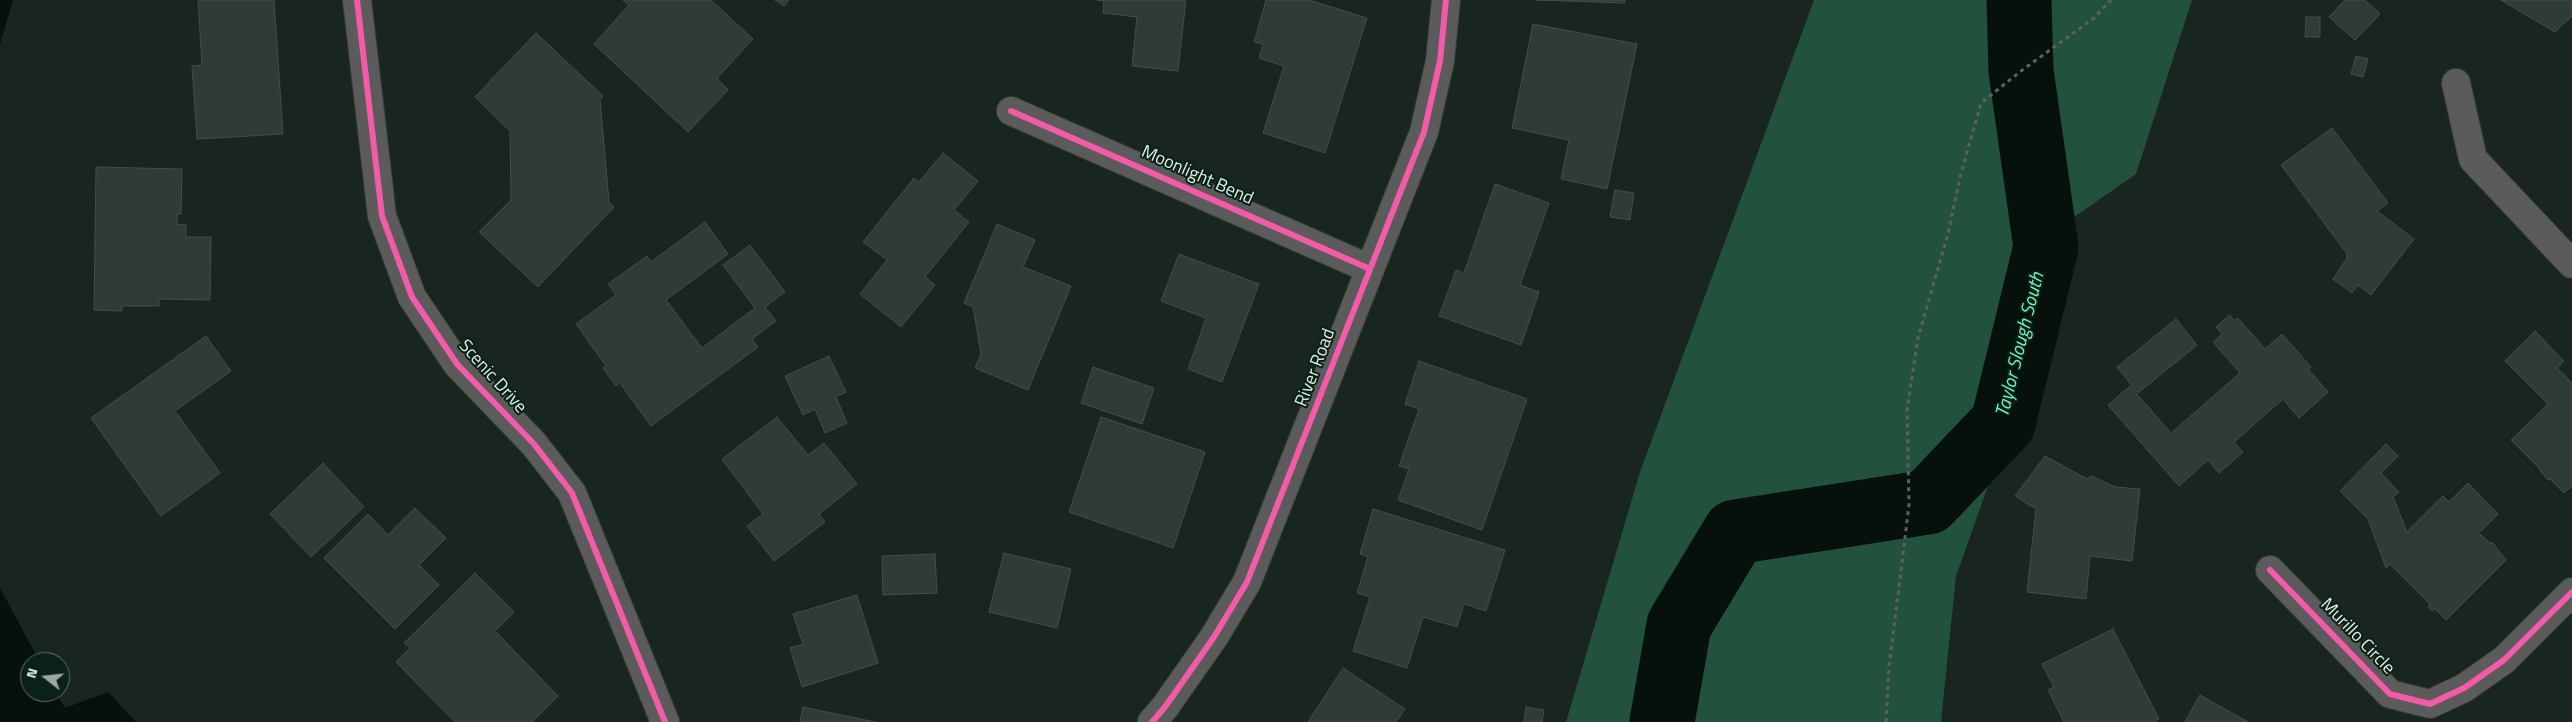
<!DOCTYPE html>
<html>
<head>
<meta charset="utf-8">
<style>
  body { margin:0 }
  #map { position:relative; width:2572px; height:722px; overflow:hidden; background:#19251f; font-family:"Titillium Web",sans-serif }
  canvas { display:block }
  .north { position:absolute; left:20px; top:652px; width:50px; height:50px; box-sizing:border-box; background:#0a2117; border:1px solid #60736a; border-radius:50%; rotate:286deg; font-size:14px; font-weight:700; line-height:20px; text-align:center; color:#e0eee6 }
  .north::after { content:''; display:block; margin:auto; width:18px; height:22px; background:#9aa8a0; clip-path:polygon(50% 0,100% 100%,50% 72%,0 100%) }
</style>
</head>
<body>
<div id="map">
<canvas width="2572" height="722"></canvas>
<div class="north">N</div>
</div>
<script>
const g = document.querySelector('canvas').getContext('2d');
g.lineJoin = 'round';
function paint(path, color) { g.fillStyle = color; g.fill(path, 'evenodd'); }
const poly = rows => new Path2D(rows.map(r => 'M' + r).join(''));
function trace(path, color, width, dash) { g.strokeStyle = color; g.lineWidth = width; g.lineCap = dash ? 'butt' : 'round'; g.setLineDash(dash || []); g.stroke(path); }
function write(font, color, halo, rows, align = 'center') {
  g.font = font + ' "Titillium Web",sans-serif'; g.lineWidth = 4; g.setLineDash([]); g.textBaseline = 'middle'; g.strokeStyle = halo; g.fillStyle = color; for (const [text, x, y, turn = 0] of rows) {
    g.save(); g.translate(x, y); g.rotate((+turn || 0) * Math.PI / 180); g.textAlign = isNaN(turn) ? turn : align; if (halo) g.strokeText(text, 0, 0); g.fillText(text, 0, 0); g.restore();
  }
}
paint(poly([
  [1814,0,2192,0,2136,174,2060,227,2011,422,1956,576,1941,722,1566,722,1640,472]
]), '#22523d');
paint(poly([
  [0,0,13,0,0,44],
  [0,588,40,662,30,662,30,692,56,692,65,708,108,692,136,722,0,722]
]), '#06110b');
trace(poly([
  [1662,722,1679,625,1735,532,1928,502,2003,423,2046,247,2021,71,2019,0]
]), '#06110b', 65);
const building = poly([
  [198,0,274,0,283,134,197,139,192,66,202,65,198,0],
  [623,0,711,0,753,39,717,78,728,90,688,132,594,44,629,5,623,0],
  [775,0,789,0,784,6,775,0],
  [1097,0,1186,0,1178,71,1132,66,1137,17,1103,13,1104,1,1097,0],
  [1266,0,1309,0,1367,18,1325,153,1263,133,1284,66,1259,58,1263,44,1254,42,1266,0],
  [1536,0,1625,0,1624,3,1536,0],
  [2345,0,2365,0,2380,14,2355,40,2329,17,2345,0],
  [2501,0,2572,0,2572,16,2555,32,2501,0],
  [2306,17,2320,17,2320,37,2305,37,2306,17],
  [1533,24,1637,44,1607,189,1561,179,1569,140,1512,128,1533,24],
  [536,33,603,96,600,99,609,202,614,207,538,287,479,232,511,200,510,131,475,97,536,33],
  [2356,56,2368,59,2363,77,2351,74,2356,56],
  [2332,128,2388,203,2377,211,2414,239,2371,295,2358,285,2352,293,2333,279,2347,258,2347,254,2281,165,2332,128],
  [943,153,978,181,954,210,969,222,925,277,935,285,901,327,860,294,887,260,863,242,914,178,919,182,943,153],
  [96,167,182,169,181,214,177,214,177,224,186,225,186,237,211,237,210,300,159,299,159,306,122,306,122,311,94,310,96,167],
  [1495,184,1549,203,1520,285,1539,292,1521,345,1439,316,1456,270,1464,273,1495,184],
  [1615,190,1634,193,1630,220,1610,217,1615,190],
  [705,222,728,254,666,300,702,348,755,308,723,265,750,245,785,292,765,307,776,321,752,339,758,347,651,426,620,383,616,386,603,368,606,366,576,324,616,295,608,284,647,256,651,262,705,222],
  [997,224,1035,240,1023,267,1071,286,1028,390,975,368,981,354,973,307,964,303,997,224],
  [1179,254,1259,284,1222,382,1188,369,1206,318,1161,301,1179,254],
  [2230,315,2234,321,2238,318,2265,349,2282,334,2311,367,2308,369,2328,392,2299,418,2283,399,2234,442,2243,452,2219,473,2208,460,2179,486,2108,405,2130,386,2171,433,2240,373,2213,342,2222,334,2216,327,2230,315],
  [2176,319,2197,345,2138,393,2117,367,2176,319],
  [2535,331,2564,361,2557,368,2572,383,2572,486,2564,493,2550,479,2548,480,2540,471,2541,470,2511,440,2548,404,2505,361,2535,331],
  [206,336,231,371,175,411,220,473,161,516,91,418,206,336],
  [829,356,846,392,836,397,847,423,825,433,815,409,803,415,785,376,829,356],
  [1419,361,1527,399,1482,530,1398,500,1409,469,1399,466,1419,409,1405,404,1419,361],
  [1093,367,1154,388,1142,424,1081,403,1093,367],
  [777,417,808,455,824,443,857,484,819,514,825,522,774,561,747,526,763,514,722,459,777,417],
  [1101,417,1205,452,1173,548,1069,512,1101,417],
  [2386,444,2398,456,2381,473,2399,492,2393,497,2407,532,2443,496,2449,502,2468,483,2498,514,2479,533,2491,544,2492,542,2506,560,2446,620,2435,609,2432,611,2428,606,2430,604,2390,564,2386,568,2368,519,2340,491,2386,444],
  [2045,456,2087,479,2092,476,2115,487,2140,489,2132,561,2090,556,2086,599,2027,592,2036,509,2015,496,2045,456],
  [323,463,364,507,311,557,270,514,323,463],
  [415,508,446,538,419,565,439,585,395,629,324,558,368,514,388,535,415,508],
  [1373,509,1505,550,1486,611,1464,604,1457,627,1423,617,1407,668,1353,651,1370,597,1357,593,1368,557,1360,554,1373,509],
  [1004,553,1071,569,1057,628,989,612,1004,553],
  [935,554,937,593,883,595,882,556,935,554],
  [475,573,514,612,495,631,558,696,532,722,455,722,396,662,410,648,404,643,475,573],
  [857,595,878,663,802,687,790,648,803,644,793,614,857,595],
  [2113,629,2159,719,2153,722,2064,722,2048,690,2054,687,2042,664,2113,629],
  [1343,668,1405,709,1396,722,1308,722,1343,668],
  [2200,695,2248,722,2185,722,2200,695],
  [803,707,875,722,800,722,803,707],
  [1526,707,1544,710,1542,722,1524,722,1526,707]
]);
paint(building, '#303b36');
trace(building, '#444d49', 1);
const minor = poly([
  [357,0,382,216,412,297,457,364,534,444,572,493,665,722],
  [2456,83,2473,159,2572,264],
  [1011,111,1370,269],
  [2270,570,2390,694,2430,704,2464,688,2504,660,2572,592],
  [1152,722,1165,707,1214,637,1247,582,1424,132,1440,61,1446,0]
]);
trace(minor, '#36403b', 30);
trace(poly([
  [1886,722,1889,667,1909,505,1907,410,1918,338,1948,234,1960,177,1981,103,2021,71,2094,18,2111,0]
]), '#5d605f', 3, [4, 4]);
trace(minor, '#5a5b5a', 28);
trace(poly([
  [357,0,382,216,412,297,457,364,534,444,572,493,665,722],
  [1011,111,1370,269],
  [2270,570,2390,694,2430,704,2464,688,2504,660,2572,592],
  [1152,722,1165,707,1214,637,1247,582,1424,132,1440,61,1446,0]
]), '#f35aa7', 6);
write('18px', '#e0eee6', '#0a2117', [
  ["Moonlight Bend",1197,176,24],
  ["River Road",1316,368,-69],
  ["Scenic Drive",492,377,48],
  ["Murillo Circle",2357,637,46]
]);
write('italic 19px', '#70f9be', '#0a2117', [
  ["Taylor Slough South",2021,345,-76]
]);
</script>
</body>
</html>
